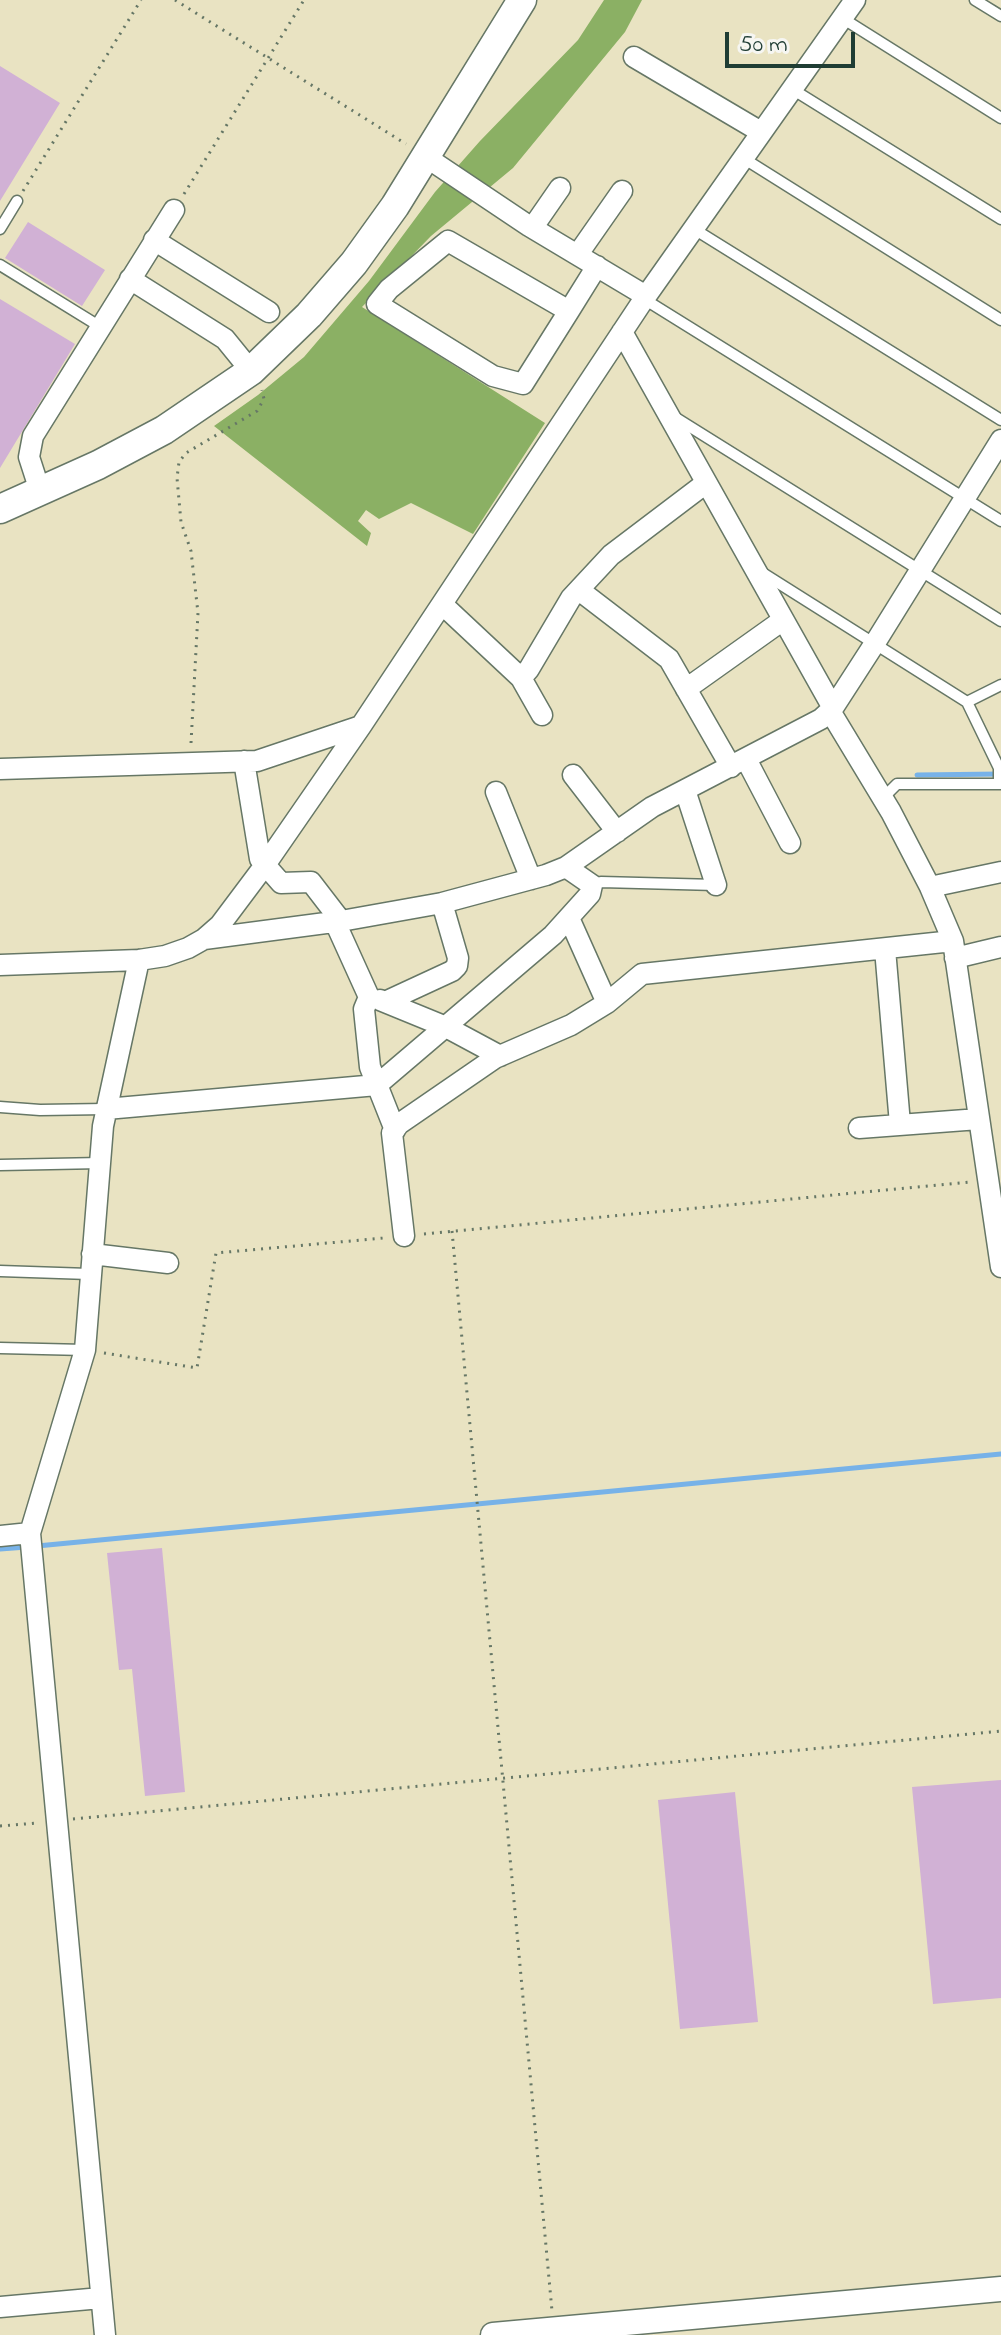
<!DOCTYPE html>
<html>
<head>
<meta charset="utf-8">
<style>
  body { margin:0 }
  #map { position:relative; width:1001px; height:2335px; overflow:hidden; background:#e9e3c2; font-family:"Indie Flower",sans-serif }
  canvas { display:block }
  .scale { position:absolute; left:725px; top:32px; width:130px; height:36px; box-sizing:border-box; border:4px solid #1f3d34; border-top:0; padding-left:10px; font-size:24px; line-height:28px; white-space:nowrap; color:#1f3d34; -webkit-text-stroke:6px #f6f6f2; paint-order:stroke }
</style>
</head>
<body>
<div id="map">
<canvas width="1001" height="2335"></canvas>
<div class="scale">50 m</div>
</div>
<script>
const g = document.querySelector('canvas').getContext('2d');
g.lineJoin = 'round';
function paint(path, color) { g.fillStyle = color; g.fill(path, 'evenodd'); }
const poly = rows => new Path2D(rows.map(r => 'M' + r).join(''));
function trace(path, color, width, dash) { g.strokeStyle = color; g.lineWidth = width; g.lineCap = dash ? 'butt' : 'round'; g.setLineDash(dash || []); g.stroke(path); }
paint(poly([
  [604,0,642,0,625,32,513,168,431,236,362,307,545,423,473,534,411,503,379,519,366,510,358,521,371,533,367,546,214,426,258,395,304,357,369,281,435,192,480,141,578,40]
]), '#8bb064');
trace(poly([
  [917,775,1000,774],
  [37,1546,1001,1454],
  [0,1549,27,1547]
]), '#77b2e8', 5);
paint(poly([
  [0,66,60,103,0,201],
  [28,222,105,270,82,306,5,258],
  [0,299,75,344,0,468],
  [162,1548,185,1792,145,1796,132,1669,119,1670,107,1553],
  [1001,1780,1001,1998,933,2004,912,1787],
  [735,1792,758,2022,680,2029,658,1800]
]), '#d1b1d5');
const service = poly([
  [975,0,1001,16],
  [842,18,1001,118],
  [792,89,1001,219],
  [743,158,1001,320],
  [0,229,17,201],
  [694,229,1001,420],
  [0,265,99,326],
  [644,299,1001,521],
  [676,418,1001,621],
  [761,572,967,702,999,768,999,784],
  [967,702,1001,685],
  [883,798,897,784,1001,784],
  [592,885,601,882,716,885],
  [0,1107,40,1110,106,1109],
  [0,1165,101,1163],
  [0,1271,89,1274],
  [0,1348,85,1350]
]);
const minor = poly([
  [634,57,761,132],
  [426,157,529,226,646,296],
  [533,227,560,188],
  [154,240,269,312],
  [578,254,622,191],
  [130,279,225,339,251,371],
  [569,311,448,241,389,289,377,304,493,376,523,384,569,311,597,266],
  [622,332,833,708],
  [40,491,29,457,33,436,174,210],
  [579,590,669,659,731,767],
  [443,605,521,678,542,715],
  [521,678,529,669,571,598,611,555,706,483],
  [686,689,783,620],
  [830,711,891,812,930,887,953,941,1001,1267],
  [746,759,790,843],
  [244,761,260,859,281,883,311,882,341,921],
  [0,769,257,761,361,726],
  [573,775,617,832],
  [685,790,716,885],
  [496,792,531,879],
  [930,887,1001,872],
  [569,918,607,1003],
  [335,922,369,997,364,1009,370,1067,395,1130],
  [204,939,341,921,442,903,546,875,566,867,652,807,821,719,833,708,875,643,1001,440],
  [885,949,900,1124],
  [955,958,1001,947],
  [0,965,139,960,165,956,188,948,204,939,220,925,265,865,361,726,644,299,855,0],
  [380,1000,446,1027,500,1056],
  [385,1002,452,971,457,966,458,958,442,903],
  [106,1109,377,1085,553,935,590,894,592,885,566,867],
  [859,1128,979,1119],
  [404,1236,392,1133,399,1124,495,1058,571,1025,607,1003,642,974,953,941],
  [92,1254,168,1263],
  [0,1536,30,1533],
  [0,2307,101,2298],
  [105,2335,30,1533,85,1350,103,1126,139,960]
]);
const tertiary = poly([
  [493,2335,1001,2289]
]);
const secondary = poly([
  [0,509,98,465,164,430,251,371,309,315,354,263,395,206,522,0]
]);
trace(service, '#676', 13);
trace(minor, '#676', 23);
trace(tertiary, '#676', 27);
trace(secondary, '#676', 31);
trace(poly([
  [175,0,406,144],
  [23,191,141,0],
  [184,194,304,0],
  [191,743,198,613,191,551,181,522,177,478,179,462,186,453,257,411,264,399,262,390],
  [452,1231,552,2311],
  [424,1234,970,1182],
  [104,1353,197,1368,216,1253,384,1238],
  [73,1819,1001,1731],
  [0,1826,38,1823]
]), '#676', 3, [2, 6]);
trace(service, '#fff', 10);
trace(minor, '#fff', 20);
trace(tertiary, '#fff', 24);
trace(secondary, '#fff', 28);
</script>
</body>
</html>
